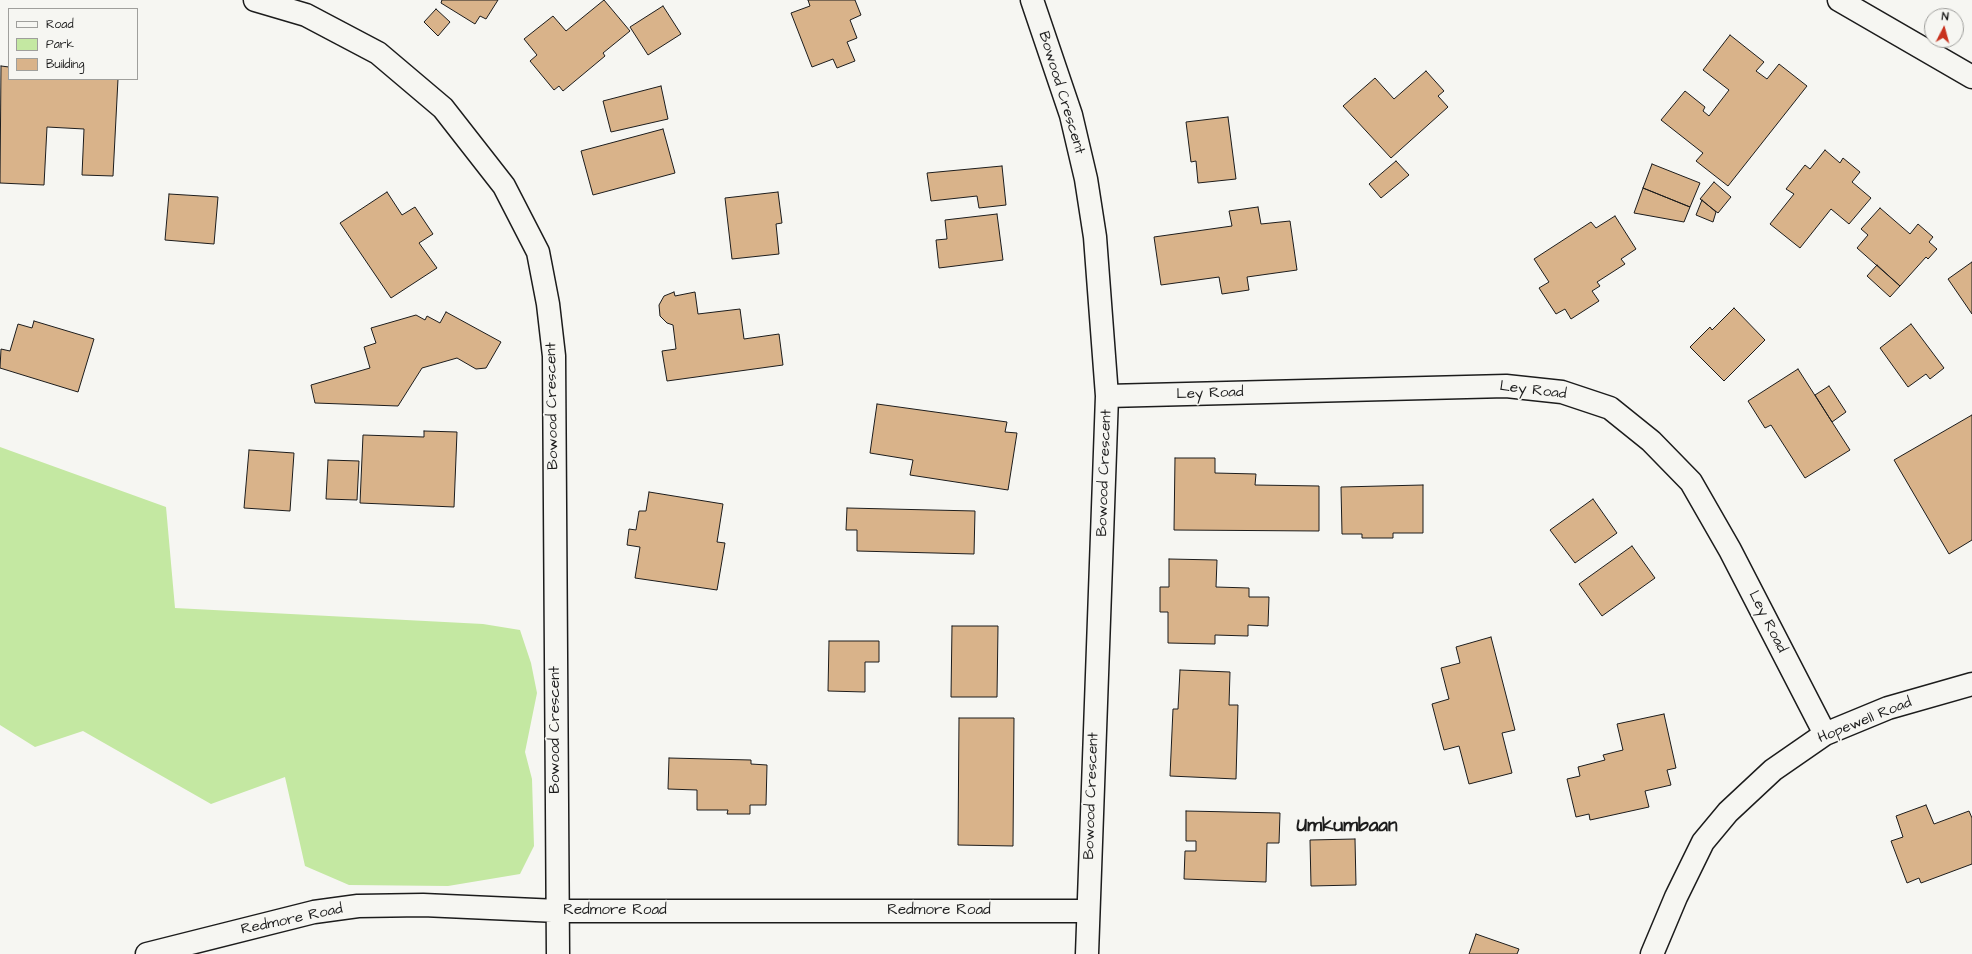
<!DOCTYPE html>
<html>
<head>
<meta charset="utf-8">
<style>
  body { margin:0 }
  #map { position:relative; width:1972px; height:954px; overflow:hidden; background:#f6f6f2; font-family:"Architects Daughter",sans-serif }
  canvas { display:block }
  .legend { position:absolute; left:8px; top:8px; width:130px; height:72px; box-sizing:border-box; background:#f6f6f2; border:1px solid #9f9f9c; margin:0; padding:5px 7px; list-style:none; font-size:12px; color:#1c1c1c }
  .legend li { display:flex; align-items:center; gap:8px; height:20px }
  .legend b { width:20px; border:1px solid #9f9f9c }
  .north { position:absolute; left:1924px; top:8px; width:40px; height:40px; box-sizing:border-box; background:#f6f6f2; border:1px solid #9f9f9c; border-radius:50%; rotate:6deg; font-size:11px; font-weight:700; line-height:16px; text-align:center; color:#1c1c1c }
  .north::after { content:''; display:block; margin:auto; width:14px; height:18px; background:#c8321e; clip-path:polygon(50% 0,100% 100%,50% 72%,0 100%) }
</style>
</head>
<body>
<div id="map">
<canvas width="1972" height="954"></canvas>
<ul class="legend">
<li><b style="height:5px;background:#f6f6f2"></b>Road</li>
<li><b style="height:11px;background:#c4e8a2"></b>Park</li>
<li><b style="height:11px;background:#d9b38a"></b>Building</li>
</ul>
<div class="north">N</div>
</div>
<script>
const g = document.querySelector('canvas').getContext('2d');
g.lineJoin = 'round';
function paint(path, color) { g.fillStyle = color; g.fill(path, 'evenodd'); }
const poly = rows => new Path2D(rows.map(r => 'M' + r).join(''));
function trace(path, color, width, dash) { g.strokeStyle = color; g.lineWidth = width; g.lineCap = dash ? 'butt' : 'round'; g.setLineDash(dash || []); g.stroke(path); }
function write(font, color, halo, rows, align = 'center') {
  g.font = font + ' "Architects Daughter",sans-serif'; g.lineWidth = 3.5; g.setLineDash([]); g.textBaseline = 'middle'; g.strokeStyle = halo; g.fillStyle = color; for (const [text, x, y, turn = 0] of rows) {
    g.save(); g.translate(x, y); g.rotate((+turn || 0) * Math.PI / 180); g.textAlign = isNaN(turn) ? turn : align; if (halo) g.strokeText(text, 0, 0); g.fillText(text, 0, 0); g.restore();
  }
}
paint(poly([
  [0,447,166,507,175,608,483,624,520,630,531,663,537,693,525,752,532,779,534,846,520,874,448,886,349,885,305,866,285,777,211,804,83,731,35,747,0,725]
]), '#c4e8a2');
const building = poly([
  [442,0,498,0,486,19,480,16,475,24,441,3,442,0],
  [604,0,630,31,603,53,605,56,563,91,559,86,554,90,530,61,537,55,524,39,553,16,566,31,604,0],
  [808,0,855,0,861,15,850,20,857,38,847,42,855,61,837,68,833,59,812,67,791,13,810,6,808,0],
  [663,6,681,34,648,55,630,27,663,6],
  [436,9,450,22,438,36,424,22,436,9],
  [1730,35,1764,62,1756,71,1767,79,1779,64,1807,86,1728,186,1696,161,1703,153,1661,120,1685,91,1705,107,1703,111,1709,116,1729,90,1703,70,1730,35],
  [1,66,9,67,9,79,118,79,113,176,82,175,84,129,47,127,44,185,0,183,1,66],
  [1426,71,1444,91,1438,96,1448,107,1391,158,1343,106,1375,78,1394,99,1426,71],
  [661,86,668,119,611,132,603,101,661,86],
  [1228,117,1236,179,1198,183,1196,161,1191,162,1186,122,1228,117],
  [663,129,675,173,593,195,581,151,663,129],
  [1825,150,1840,163,1843,158,1860,172,1852,182,1871,198,1849,224,1831,209,1800,248,1770,224,1794,194,1786,189,1805,165,1810,169,1825,150],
  [1396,161,1409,175,1381,198,1369,184,1396,161],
  [1652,164,1700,183,1690,207,1643,188,1652,164],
  [1002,166,1006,205,979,208,977,196,931,201,927,173,1002,166],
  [1714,182,1731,197,1718,213,1700,199,1714,182],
  [1643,188,1690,207,1684,222,1634,213,1643,188],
  [387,192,402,215,415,207,433,234,419,243,437,268,391,298,340,223,387,192],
  [778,192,782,223,776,224,779,254,732,259,725,198,778,192],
  [169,194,218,197,214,244,165,240,169,194],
  [1702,200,1716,212,1713,222,1696,215,1702,200],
  [1258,207,1261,224,1290,221,1297,270,1247,277,1249,290,1222,294,1219,277,1161,285,1154,237,1232,226,1229,211,1258,207],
  [1880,208,1910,234,1918,224,1933,237,1929,242,1937,249,1928,259,1926,257,1900,286,1857,248,1868,235,1861,229,1880,208],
  [997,214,1003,260,939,268,936,240,947,239,945,220,997,214],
  [1615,216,1636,249,1621,259,1625,264,1597,282,1600,286,1592,291,1599,301,1571,319,1565,309,1556,314,1539,288,1549,282,1534,259,1591,222,1596,228,1615,216],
  [1972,262,1972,314,1948,279,1972,262],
  [1877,265,1900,286,1890,297,1867,276,1877,265],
  [674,292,675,296,695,292,698,314,740,309,744,339,779,334,783,365,667,381,662,351,676,349,673,325,667,323,660,316,659,305,664,296,674,292],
  [1734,308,1765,340,1724,381,1690,347,1710,327,1712,330,1734,308],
  [446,312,501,342,486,368,476,369,457,358,422,368,398,406,315,403,311,385,370,368,364,347,376,343,371,328,416,315,425,320,427,316,440,323,446,312],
  [34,321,94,339,78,392,0,368,1,349,10,351,18,324,32,328,34,321],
  [1911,324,1944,368,1930,379,1926,374,1908,387,1880,348,1911,324],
  [1798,369,1850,450,1805,478,1771,425,1765,428,1748,401,1798,369],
  [1829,386,1846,412,1832,422,1815,395,1829,386],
  [877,404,1007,422,1005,432,1017,433,1008,490,910,475,913,460,870,453,877,404],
  [1972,415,1972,540,1949,554,1894,460,1972,415],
  [424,431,457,432,454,507,360,503,363,435,424,437,424,431],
  [249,450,294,453,290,511,244,508,249,450],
  [1175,458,1215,458,1215,473,1256,474,1255,485,1319,486,1319,531,1174,530,1175,458],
  [328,460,359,461,357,500,326,499,328,460],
  [1423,485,1423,533,1393,533,1393,538,1362,538,1362,534,1342,534,1341,487,1423,485],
  [649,492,723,504,717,542,725,543,717,590,635,578,640,547,627,545,629,529,636,530,639,511,646,511,649,492],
  [1593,499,1617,533,1575,563,1550,530,1593,499],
  [847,508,975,511,974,554,857,551,857,530,846,530,847,508],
  [1632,546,1655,578,1602,616,1579,584,1632,546],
  [1169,559,1217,560,1216,587,1249,588,1249,597,1269,597,1268,626,1248,625,1248,636,1215,635,1215,644,1168,643,1168,612,1160,612,1160,587,1169,587,1169,559],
  [952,626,998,626,997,697,951,697,952,626],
  [1491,637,1515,730,1502,733,1512,773,1469,784,1459,746,1444,750,1432,704,1449,699,1441,668,1460,663,1456,647,1491,637],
  [829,641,879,641,879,662,865,662,865,692,828,691,829,641],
  [1180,670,1230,672,1229,705,1238,705,1236,779,1170,776,1173,709,1178,709,1180,670],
  [1664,714,1676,768,1667,770,1671,785,1645,791,1649,807,1590,820,1589,814,1576,817,1567,779,1580,776,1578,767,1605,760,1603,755,1623,750,1617,724,1664,714],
  [959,718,1014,718,1013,846,958,845,959,718],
  [669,758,751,760,751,764,767,765,766,805,750,805,750,814,727,814,728,810,697,810,697,790,668,789,669,758],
  [1926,805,1934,824,1969,811,1972,818,1972,864,1921,883,1919,878,1907,883,1891,841,1903,837,1896,816,1926,805],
  [1186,811,1280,813,1279,843,1267,843,1266,882,1184,879,1185,851,1196,851,1196,841,1186,841,1186,811],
  [1355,839,1356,885,1311,886,1310,840,1355,839],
  [1476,934,1519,949,1517,954,1469,954,1476,934]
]);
paint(building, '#d9b38a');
trace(building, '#1c1c1c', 1);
const minor = poly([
  [255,0,306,15,378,53,443,108,504,186,538,252,548,304,554,356,558,954],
  [1032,0,1071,115,1086,179,1095,237,1107,396,1087,954],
  [1839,0,1972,77],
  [1107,396,1506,386,1562,392,1610,408,1651,441,1691,482,1730,550,1825,734],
  [147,954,314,912,358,906,423,905,558,911,1088,911],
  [1652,954,1676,897,1703,842,1728,812,1773,770,1825,734,1888,708,1972,684]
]);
trace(minor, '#1c1c1c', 25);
trace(minor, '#f6f6f2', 22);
write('15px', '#1c1c1c', '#f6f6f2', [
  ["Bowood Crescent",1061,93,73],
  ["Ley Road",1533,391,7],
  ["Ley Road",1210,394,-2],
  ["Bowood Crescent",553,406,-91],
  ["Bowood Crescent",1105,473,-88],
  ["Ley Road",1767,622,63],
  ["Hopewell Road",1865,721,-22],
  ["Bowood Crescent",556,730,-90],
  ["Bowood Crescent",1092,796,-88],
  ["Redmore Road",615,911],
  ["Redmore Road",939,911],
  ["Redmore Road",292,920,-12]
]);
write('bold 19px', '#1c1c1c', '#f6f6f2', [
  ["Umkumbaan",1347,827]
]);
</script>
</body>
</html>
